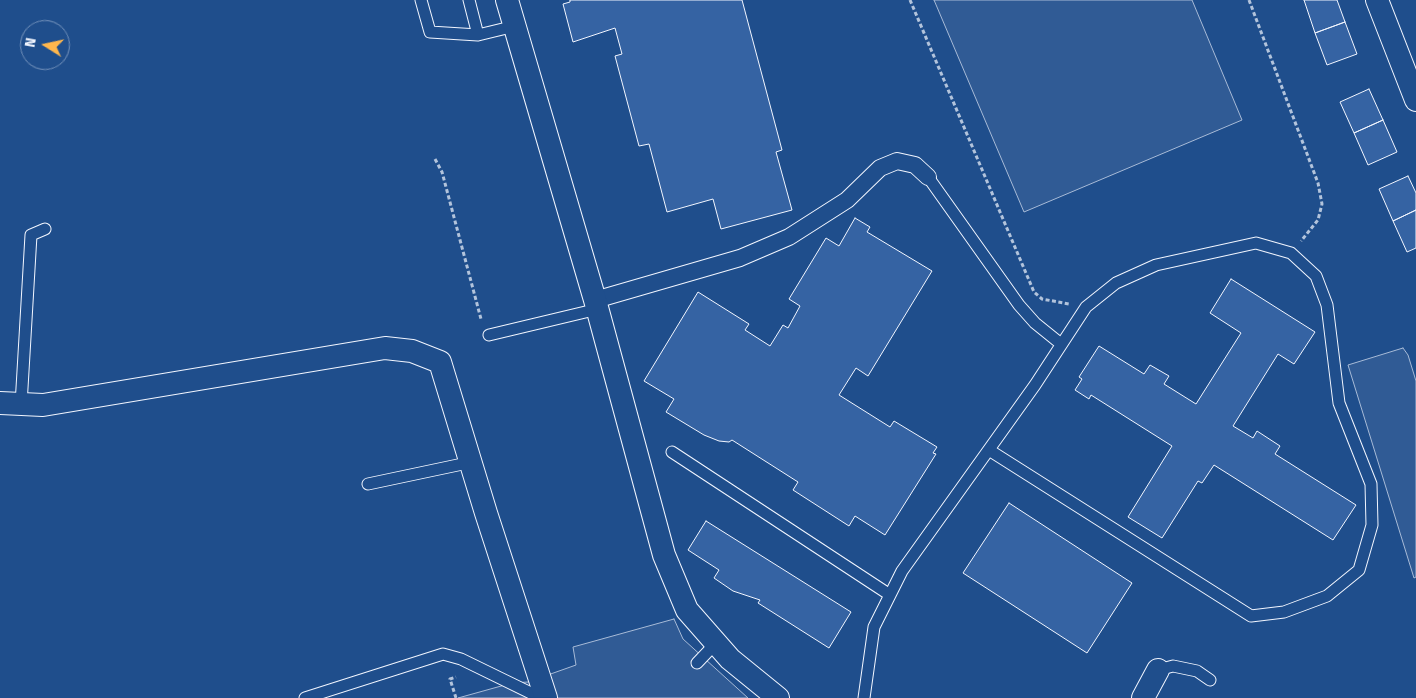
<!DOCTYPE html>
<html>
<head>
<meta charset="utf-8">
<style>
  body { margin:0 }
  #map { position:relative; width:1416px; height:698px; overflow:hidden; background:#1f4e8c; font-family:"Fira Sans",sans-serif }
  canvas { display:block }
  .north { position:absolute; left:20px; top:20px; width:50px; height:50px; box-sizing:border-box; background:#1f4e8c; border:1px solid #7391ba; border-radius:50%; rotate:280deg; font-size:14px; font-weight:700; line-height:20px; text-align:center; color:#f2f6ff }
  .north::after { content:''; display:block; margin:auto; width:18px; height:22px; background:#ffb74d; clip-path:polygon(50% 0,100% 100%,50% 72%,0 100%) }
</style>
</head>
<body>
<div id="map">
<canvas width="1416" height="698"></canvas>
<div class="north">N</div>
</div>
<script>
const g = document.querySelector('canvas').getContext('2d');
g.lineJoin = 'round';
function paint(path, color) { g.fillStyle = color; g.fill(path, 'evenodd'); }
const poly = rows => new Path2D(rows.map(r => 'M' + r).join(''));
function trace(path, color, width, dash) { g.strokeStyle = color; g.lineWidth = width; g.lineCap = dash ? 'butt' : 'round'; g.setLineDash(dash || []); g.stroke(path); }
const built = poly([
  [934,0,1192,0,1242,120,1024,212,934,0],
  [1403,348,1408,355,1416,381,1416,577,1414,578,1348,365,1403,348],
  [674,619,683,639,748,698,458,698,512,683,528,682,576,665,573,647,674,619]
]);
paint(built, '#305b95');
trace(built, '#a8bbd7', 1);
const building = poly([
  [570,0,742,0,782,150,776,152,792,210,721,229,713,199,667,212,649,144,639,146,615,56,622,54,615,28,573,42,563,4,570,2,570,0],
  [1304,0,1337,0,1345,22,1315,33,1304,0],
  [1345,22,1357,54,1327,65,1315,33,1345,22],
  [1369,89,1383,120,1354,133,1340,102,1369,89],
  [1383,120,1397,152,1368,165,1354,133,1383,120],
  [1408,176,1416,193,1416,210,1393,221,1379,189,1408,176],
  [1416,210,1416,248,1407,252,1393,221,1416,210],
  [855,218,870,227,867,232,932,271,868,376,856,368,839,395,890,427,894,421,937,447,933,453,936,454,885,535,855,516,849,526,793,490,798,482,732,440,729,442,719,441,704,435,666,412,674,399,644,381,698,292,749,324,745,330,770,346,783,325,788,328,800,306,789,299,826,238,839,246,855,218],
  [1231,279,1315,332,1294,364,1278,354,1233,426,1253,438,1257,431,1280,446,1275,454,1356,505,1333,540,1214,465,1202,483,1198,481,1162,538,1128,517,1172,446,1091,395,1089,399,1075,390,1082,379,1079,377,1099,346,1144,374,1150,365,1169,376,1164,384,1196,404,1241,333,1210,313,1231,279],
  [1009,503,1132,583,1087,653,963,573,1009,503],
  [706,521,851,612,829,648,758,603,760,600,733,591,714,578,719,570,688,550,706,521]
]);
paint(building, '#3563a3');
trace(building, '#f2f6ff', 1);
const service = poly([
  [421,0,430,32,478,35,469,0],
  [478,35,515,26],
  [928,177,1019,305,1035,323,1061,344],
  [489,335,598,309],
  [21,405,31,235,45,229],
  [672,452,890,595],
  [368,484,472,462],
  [697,663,716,643],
  [1158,670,1173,666,1197,671,1210,680],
  [305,698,443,654,461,659,541,698],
  [864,698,874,627,902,571,1035,385,1086,307,1116,283,1156,265,1256,243,1291,253,1316,276,1327,305,1339,403,1371,484,1372,525,1359,570,1327,596,1284,612,1251,616,989,450]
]);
const pedestrian = poly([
  [595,300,740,258,789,237,847,200,880,168,897,161,915,165,928,177]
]);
const minor = poly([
  [507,0,595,300,664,555,687,610,730,659,778,698],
  [1377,0,1416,100],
  [0,403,43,405,385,348,412,351,440,362,486,513,546,698],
  [1143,698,1158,670]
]);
trace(service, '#f2f6ff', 13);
trace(pedestrian, '#f2f6ff', 18);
trace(minor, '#f2f6ff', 24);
trace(poly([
  [910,0,1034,292,1042,299,1069,304],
  [1249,0,1318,183,1322,204,1318,220,1301,241],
  [435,159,442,172,481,319],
  [456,698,450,679,456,677]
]), '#b3c4dc', 3, [4, 2.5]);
trace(service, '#1f4e8c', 11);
trace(pedestrian, '#1f4e8c', 16);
trace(minor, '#1f4e8c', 22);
</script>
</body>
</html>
